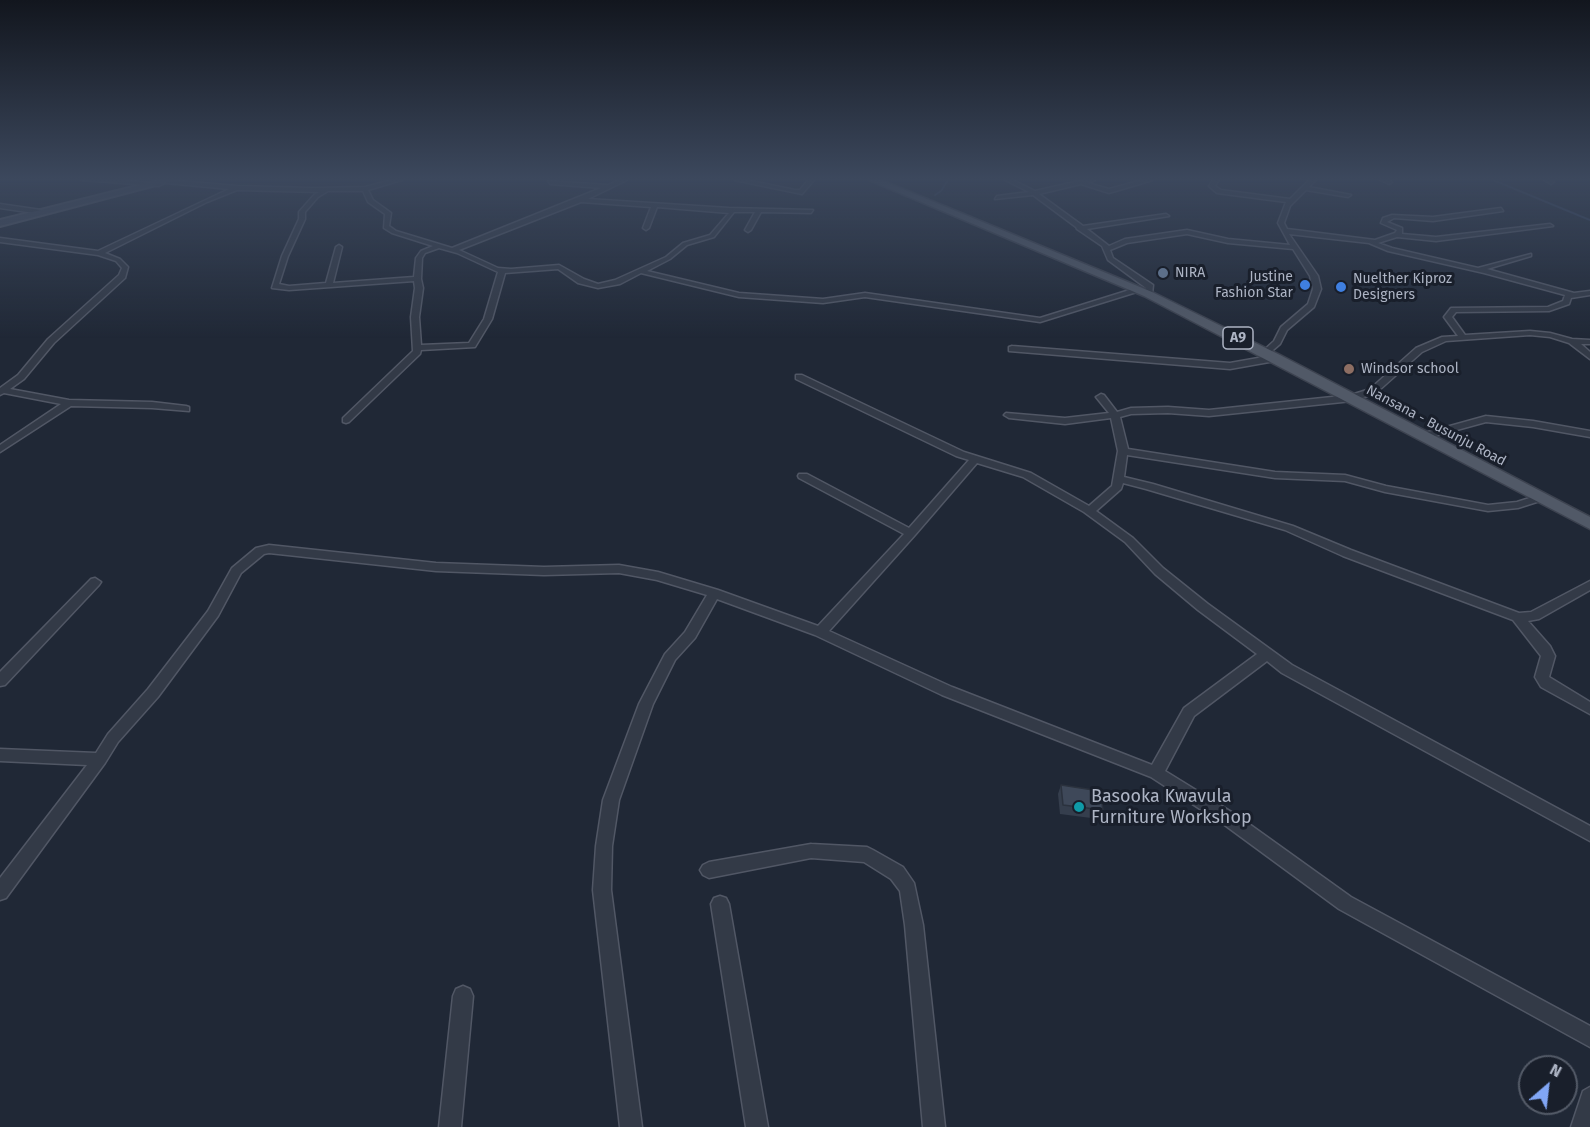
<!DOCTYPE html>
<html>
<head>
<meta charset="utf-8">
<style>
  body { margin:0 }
  #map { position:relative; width:1590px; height:1127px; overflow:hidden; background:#202836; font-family:"Fira Sans",sans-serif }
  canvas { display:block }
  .north { position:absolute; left:1518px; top:1055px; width:60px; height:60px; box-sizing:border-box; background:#191f2b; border:2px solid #545b68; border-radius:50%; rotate:28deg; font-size:16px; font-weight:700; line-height:24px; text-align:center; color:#adb4c4 }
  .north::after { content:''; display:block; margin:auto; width:21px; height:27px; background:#81a6f5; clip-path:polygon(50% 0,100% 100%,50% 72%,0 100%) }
</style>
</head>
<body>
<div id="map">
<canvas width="1590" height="1127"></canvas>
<div class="north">N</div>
</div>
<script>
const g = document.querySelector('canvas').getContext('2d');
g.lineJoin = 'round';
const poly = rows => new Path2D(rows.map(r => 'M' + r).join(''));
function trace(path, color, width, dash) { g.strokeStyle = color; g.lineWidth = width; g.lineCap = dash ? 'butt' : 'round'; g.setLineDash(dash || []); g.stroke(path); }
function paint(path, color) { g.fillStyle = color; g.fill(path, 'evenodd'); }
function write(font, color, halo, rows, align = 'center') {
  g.font = font + ' "Fira Sans",sans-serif'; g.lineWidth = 6; g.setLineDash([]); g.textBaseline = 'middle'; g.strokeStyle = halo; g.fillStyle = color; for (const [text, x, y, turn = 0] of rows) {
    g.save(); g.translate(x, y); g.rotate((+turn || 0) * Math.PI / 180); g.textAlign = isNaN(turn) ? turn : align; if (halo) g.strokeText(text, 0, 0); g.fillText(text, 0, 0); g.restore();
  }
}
trace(poly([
  [1493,180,1590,220],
  [935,195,941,191,948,180]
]), '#34425d', 2);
const street = poly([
  [81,180,121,180,162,184,159,186,81,180],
  [168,180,238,186,313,188,365,187,391,180,402,180,368,190,373,200,391,213,389,226,396,231,452,248,601,188,550,184,548,181,608,185,619,180,627,180,588,199,729,208,813,210,811,213,761,212,751,230,748,232,745,230,755,212,734,212,714,237,687,245,670,259,647,271,739,293,823,299,865,293,1040,318,1136,288,1143,290,1040,322,865,297,823,303,739,297,641,273,620,284,598,288,578,283,558,269,505,273,492,319,475,347,421,350,420,354,349,422,346,423,343,422,343,418,413,351,411,317,415,288,414,281,289,290,272,288,282,256,299,219,299,212,314,195,319,192,237,190,207,202,105,253,120,259,128,267,125,278,54,343,24,379,10,389,69,400,152,402,186,406,189,407,189,411,152,408,71,406,0,452,0,445,61,404,4,393,0,395,0,388,18,375,48,339,119,275,122,268,116,261,98,255,0,242,0,238,98,251,229,189,166,183,168,180],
  [328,191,363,191,368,202,385,214,384,228,392,233,433,246,421,251,416,258,414,277,333,283,342,247,339,245,336,247,326,283,289,286,279,284,288,256,305,219,305,212,318,197,328,191],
  [581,202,651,207,643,228,646,230,649,228,657,207,729,213,710,235,683,243,666,257,615,280,598,284,584,279,559,265,511,269,498,268,459,250,581,202],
  [439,248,457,253,498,272,484,319,469,343,421,345,419,317,423,288,421,279,422,258,425,253,439,248],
  [734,180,747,180,795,190,800,190,808,180,814,180,802,194,734,180],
  [1005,180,1013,180,1035,191,1083,180,1095,180,1088,183,1109,189,1142,180,1153,180,1109,193,1081,184,1039,194,1083,226,1166,214,1169,216,1087,229,1109,246,1125,239,1187,230,1228,239,1290,245,1278,223,1286,202,1217,193,1209,186,1213,180,1219,180,1215,186,1221,190,1290,199,1309,180,1316,180,1309,187,1351,195,1348,197,1306,190,1290,206,1284,223,1287,229,1375,240,1395,233,1397,230,1381,223,1383,218,1392,215,1433,217,1501,208,1503,211,1433,221,1394,218,1387,222,1402,228,1402,234,1436,237,1550,224,1553,226,1436,241,1397,237,1378,243,1392,248,1478,268,1531,254,1531,256,1487,269,1574,293,1590,291,1590,295,1571,298,1569,304,1549,311,1456,312,1452,317,1465,335,1530,331,1550,333,1572,339,1590,340,1590,344,1581,344,1590,352,1590,359,1569,343,1550,337,1530,335,1446,341,1422,352,1376,393,1352,401,1209,416,1168,413,1131,414,1120,417,1128,449,1275,472,1345,475,1386,486,1488,505,1517,502,1539,495,1543,496,1544,498,1543,500,1518,508,1488,511,1385,492,1345,481,1275,478,1127,455,1124,477,1153,484,1293,526,1351,550,1519,613,1531,612,1590,581,1590,590,1539,619,1528,621,1550,646,1555,656,1549,677,1590,702,1590,714,1541,687,1535,677,1541,656,1513,620,1343,556,1285,530,1146,489,1123,483,1121,489,1096,511,1133,538,1163,568,1208,604,1292,665,1590,826,1590,841,1282,673,1267,661,1194,716,1165,771,1238,816,1351,897,1590,1026,1590,1047,1339,909,1226,826,1151,777,942,695,815,635,717,599,695,638,675,660,653,704,619,800,612,846,611,890,642,1127,620,1127,593,890,596,846,603,800,639,704,665,654,685,632,707,595,657,580,619,573,544,575,436,571,269,553,264,554,241,573,218,616,158,697,118,742,105,763,6,898,0,900,0,878,87,765,0,761,0,749,96,753,108,734,148,689,208,611,232,568,256,548,269,545,436,563,544,567,619,565,658,572,718,590,818,626,904,534,799,478,798,476,799,474,807,474,909,528,969,460,956,456,796,379,796,375,802,375,964,452,1031,473,1089,506,1112,486,1118,451,1111,418,1065,424,1009,418,1004,415,1006,413,1065,418,1109,413,1096,397,1101,394,1104,395,1117,412,1131,408,1168,407,1209,410,1351,395,1370,389,1416,348,1442,337,1458,336,1444,317,1451,308,1548,307,1563,301,1565,295,1484,273,1388,251,1369,243,1289,234,1318,276,1321,289,1314,307,1287,330,1280,344,1266,356,1262,353,1263,351,1274,341,1281,327,1308,304,1313,289,1310,276,1293,249,1228,243,1187,234,1127,243,1110,250,1113,258,1153,285,1152,294,1148,296,1144,294,1146,288,1108,260,1102,246,1077,229,1076,227,1033,195,995,199,997,196,1029,192,1005,180],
  [977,463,1023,477,1084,512,1125,542,1155,574,1198,610,1257,654,1184,708,1152,765,952,687,829,631,915,535,977,463],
  [1380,180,1389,180,1392,182,1389,184,1380,180],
  [1544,180,1552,180,1554,182,1551,184,1544,180],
  [0,204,41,210,44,212,41,214,0,208,0,204],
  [1012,346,1230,363,1275,355,1279,358,1275,361,1230,369,1009,351,1009,347,1012,346],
  [1486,416,1533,421,1590,431,1590,437,1533,427,1486,422,1424,439,1419,436,1421,434,1486,416],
  [95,578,101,582,99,585,5,685,0,686,0,672,91,579,95,578],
  [811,844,867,847,873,850,903,867,914,883,923,925,945,1127,923,1127,905,925,900,891,891,879,864,862,811,858,709,878,703,875,700,870,703,865,709,862,811,844],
  [720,896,726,898,729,904,768,1127,746,1127,711,904,714,898,720,896],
  [463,986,470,989,473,996,461,1127,439,1127,453,996,456,989,463,986],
  [1590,1087,1590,1127,1571,1127,1583,1091,1590,1087]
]);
const secondary = poly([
  [161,180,175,180,0,226,0,220,161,180]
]);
const primary = poly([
  [869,180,881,180,1152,292,1280,355,1590,517,1590,529,1144,296,869,180]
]);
trace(street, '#515765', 3);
trace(secondary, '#515765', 4);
trace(primary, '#3d4350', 3);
paint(street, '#333a47');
paint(secondary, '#41495a');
paint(primary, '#515967');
paint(poly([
  [1061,785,1103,810,1099,819,1060,814,1058,794]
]), '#353e4d');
const building = poly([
  [1061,785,1100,791,1103,810,1063,805,1061,785]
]);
paint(building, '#3e4859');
trace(building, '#2b323e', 1.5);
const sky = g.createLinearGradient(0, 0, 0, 338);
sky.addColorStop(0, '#12161e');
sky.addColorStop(0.53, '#3c485d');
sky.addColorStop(1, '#3c485d00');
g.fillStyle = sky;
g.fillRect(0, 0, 1590, 338);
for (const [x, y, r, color] of [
  [1163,273,6,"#5c6f8a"],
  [1305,285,6,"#3f7fe0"],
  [1341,287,6,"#3f7fe0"],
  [1349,369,6,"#8d6e63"],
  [1079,807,6,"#0f9aa8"]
]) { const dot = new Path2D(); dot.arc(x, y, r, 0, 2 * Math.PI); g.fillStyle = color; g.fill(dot); trace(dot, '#191f2b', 2); }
write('14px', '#adb4c4', '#191f2b', [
  ["NIRA",1175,273],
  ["Justine",1293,277,"right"],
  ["Fashion Star",1293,293,"right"],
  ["Nuelther Kiproz",1353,279],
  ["Designers",1353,295],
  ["Windsor school",1361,369]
], 'left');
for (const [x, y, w] of [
  [1238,338,30]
]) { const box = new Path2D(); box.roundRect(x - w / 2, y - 11, w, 22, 4.5); g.fillStyle = '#191f2b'; g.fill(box); trace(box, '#adb4c4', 1.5); }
write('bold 14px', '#adb4c4', null, [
  ["A9",1238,338]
]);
write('14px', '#adb4c4', '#191f2b', [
  ["Nansana - Busunju Road",1436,426,28]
]);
write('18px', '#adb4c4', '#191f2b', [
  ["Basooka Kwavula",1091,797],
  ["Furniture Workshop",1091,818]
], 'left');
</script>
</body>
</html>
